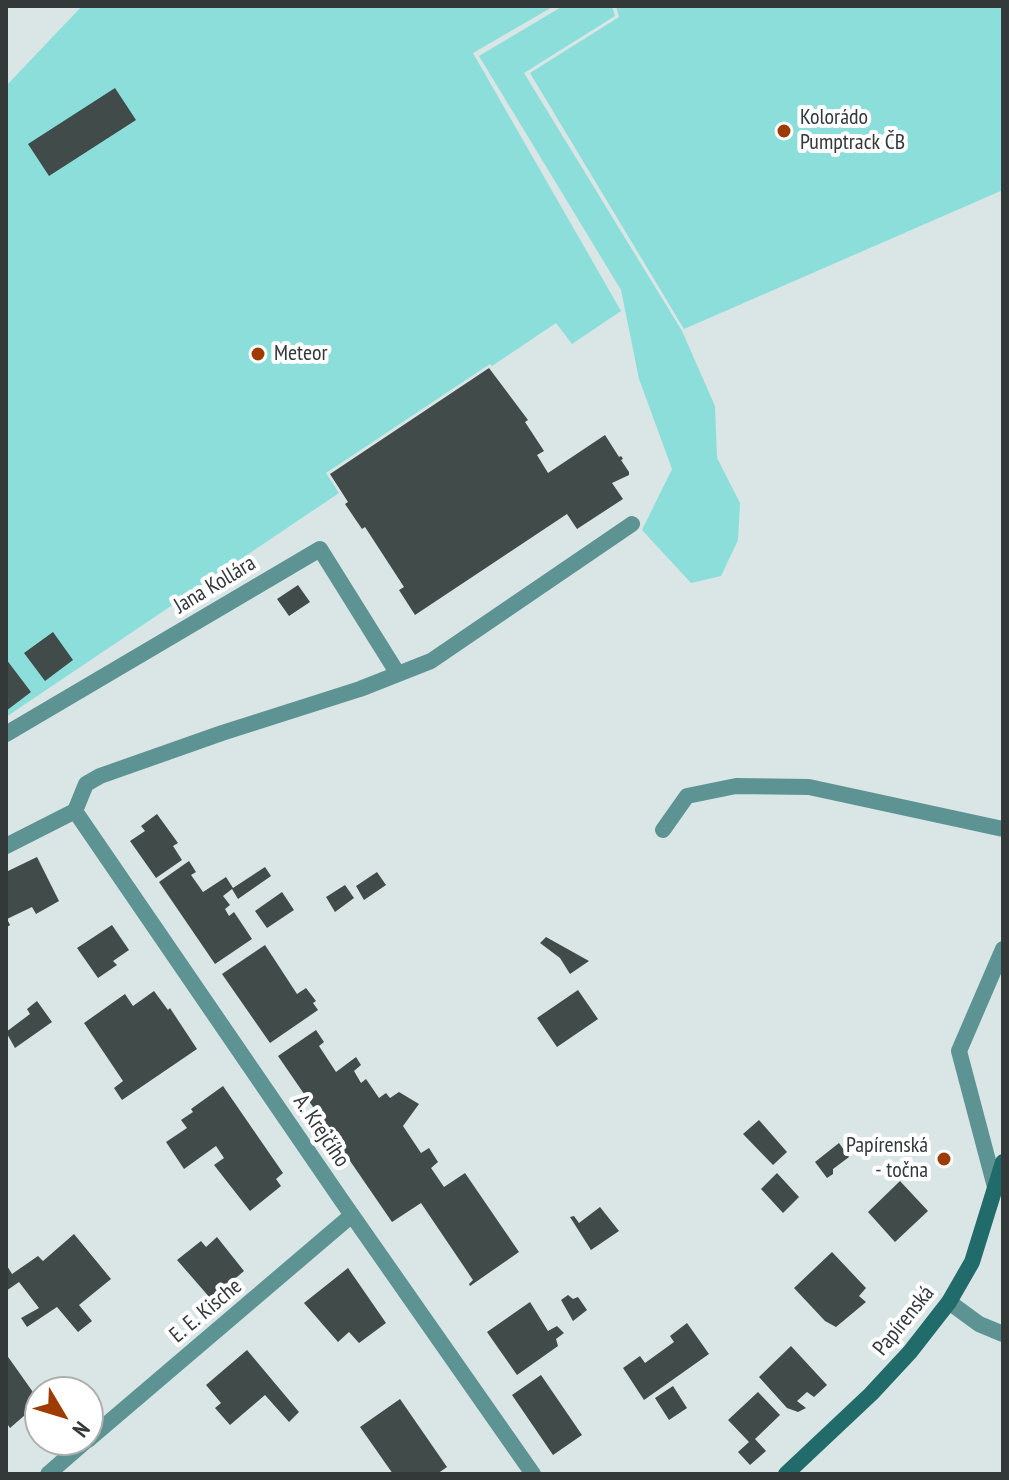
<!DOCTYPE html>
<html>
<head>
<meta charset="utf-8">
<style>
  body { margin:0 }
  #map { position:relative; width:1009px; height:1480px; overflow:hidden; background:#d9e6e5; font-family:"PT Sans Narrow",sans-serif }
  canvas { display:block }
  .frame { position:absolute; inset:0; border:8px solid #333838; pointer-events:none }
  .north { position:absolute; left:24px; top:1376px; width:80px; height:80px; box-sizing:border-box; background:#fff; border:2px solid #adafaf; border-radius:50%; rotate:128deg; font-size:22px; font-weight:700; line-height:32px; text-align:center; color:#333838 }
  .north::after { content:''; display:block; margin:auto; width:28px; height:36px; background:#9e3b00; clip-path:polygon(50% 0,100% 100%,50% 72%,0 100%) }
</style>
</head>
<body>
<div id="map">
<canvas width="1009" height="1480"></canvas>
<div class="frame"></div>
<div class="north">N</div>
</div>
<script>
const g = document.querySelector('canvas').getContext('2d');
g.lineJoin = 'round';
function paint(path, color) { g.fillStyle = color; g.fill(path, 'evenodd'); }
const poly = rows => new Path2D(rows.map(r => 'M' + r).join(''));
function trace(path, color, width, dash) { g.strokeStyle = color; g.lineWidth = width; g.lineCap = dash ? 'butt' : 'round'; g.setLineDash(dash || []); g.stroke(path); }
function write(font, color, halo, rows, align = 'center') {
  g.font = font + ' "PT Sans Narrow",sans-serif'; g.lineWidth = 8; g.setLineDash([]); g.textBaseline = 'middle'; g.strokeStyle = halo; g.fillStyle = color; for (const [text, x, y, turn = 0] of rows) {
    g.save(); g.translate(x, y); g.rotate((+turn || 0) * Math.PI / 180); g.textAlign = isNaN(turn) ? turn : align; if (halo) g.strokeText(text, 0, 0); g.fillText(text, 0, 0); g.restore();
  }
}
paint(poly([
  [82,6,554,6,473,53,621,311,572,344,556,323,492,366,490,364,326,473,339,493,6,717,6,86],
  [563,6,612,6,615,16,524,73,682,331,715,406,717,458,740,503,738,540,721,576,691,583,642,530,672,469,639,379,621,290,479,56],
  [616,6,1003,6,1003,190,684,329,530,73,619,17]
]), '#8cdedb');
paint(poly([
  [115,88,136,120,49,176,28,144],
  [489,368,528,420,525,422,544,451,537,455,548,473,605,435,619,457,621,456,623,459,621,460,629,472,629,475,612,483,623,499,577,529,567,514,415,615,399,590,404,587,365,527,362,529,345,504,348,502,330,474],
  [298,585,310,602,289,616,277,599],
  [53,632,73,660,45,681,24,653],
  [6,659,31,692,6,711],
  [157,814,178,843,173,846,182,860,156,878,130,841,145,831,141,826],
  [37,857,59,901,36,914,32,907,7,919,10,925,6,928,6,872],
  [189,861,196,872,191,875,203,892,226,877,233,888,265,867,271,876,238,899,232,889,223,896,230,905,225,909,229,916,234,912,252,939,215,964,159,882],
  [377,872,386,885,364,900,356,886],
  [345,885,354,898,335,912,326,897],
  [282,892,294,910,267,928,255,911],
  [112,925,129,950,113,961,117,965,98,978,77,948],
  [546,937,589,961,570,974,560,958,540,943],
  [265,945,297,994,306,988,316,1001,313,1003,318,1010,270,1043,222,974],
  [578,990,598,1019,557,1047,537,1018],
  [154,991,168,1010,170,1008,197,1049,122,1100,114,1088,123,1081,84,1023,125,994,133,1006],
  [37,1001,52,1022,15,1048,6,1032,30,1014,27,1009],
  [316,1030,324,1042,319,1046,336,1072,356,1057,361,1065,354,1071,361,1083,366,1079,379,1098,386,1093,390,1098,399,1092,419,1104,403,1126,421,1153,429,1148,438,1162,431,1168,444,1187,465,1173,519,1252,470,1286,469,1284,473,1280,421,1203,392,1222,278,1056],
  [223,1086,283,1173,276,1179,281,1186,250,1211,214,1165,224,1158,216,1146,184,1169,166,1142,187,1128,181,1120,193,1112,191,1109],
  [759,1120,787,1152,773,1165,743,1134],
  [839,1143,849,1157,833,1169,833,1174,827,1178,815,1162],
  [777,1173,799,1197,783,1213,761,1189],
  [900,1181,928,1211,895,1242,868,1212],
  [600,1207,619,1231,591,1250,570,1217,574,1216,579,1223],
  [74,1234,111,1279,79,1305,92,1321,78,1332,57,1307,27,1327,21,1318,39,1308,19,1282,6,1291,6,1264,12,1274,38,1256,43,1261],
  [217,1237,244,1271,211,1299,177,1260,201,1241,206,1247],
  [832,1252,866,1288,859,1296,866,1302,836,1327,825,1321,794,1288],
  [348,1268,386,1323,359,1343,349,1332,338,1342,304,1303],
  [568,1295,573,1299,578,1297,587,1310,573,1321,561,1300],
  [530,1302,548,1331,557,1326,564,1333,556,1339,558,1346,517,1375,487,1332],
  [687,1323,709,1354,644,1400,623,1368,640,1356,645,1363,674,1342,670,1336],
  [791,1346,827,1385,814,1397,807,1392,797,1401,806,1408,798,1412,787,1408,759,1377],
  [247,1350,299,1412,289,1422,265,1395,230,1425,215,1408,221,1403,206,1385],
  [6,1354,40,1402,10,1428,6,1422],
  [541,1375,582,1435,553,1455,512,1395],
  [673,1386,687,1408,669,1420,655,1398],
  [758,1392,780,1415,755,1439,766,1451,750,1465,738,1452,749,1442,728,1420],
  [400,1399,447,1467,437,1474,393,1474,360,1427]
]), '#404b4a');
trace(poly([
  [6,734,320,549,398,674],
  [75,811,86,784,100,776,222,733,360,689,431,661,632,524],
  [663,830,687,796,736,786,809,787,1003,829],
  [995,1187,959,1051,1003,949],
  [949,1302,979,1324,1003,1334]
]), '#5d9493', 16);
trace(poly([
  [6,846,75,811,340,1198,533,1474],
  [88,1440,352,1215],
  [48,1474,87,1440]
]), '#5d9493', 16);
trace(poly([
  [786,1474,871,1394,910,1352,949,1302,972,1262,1003,1162]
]), '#216b6a', 16);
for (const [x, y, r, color] of [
  [784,131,8,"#9e3b00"],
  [258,354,8,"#9e3b00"],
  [944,1159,8,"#9e3b00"]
]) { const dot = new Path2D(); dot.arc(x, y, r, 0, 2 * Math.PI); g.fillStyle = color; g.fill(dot); trace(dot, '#fff', 3); }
write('22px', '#333838', '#fff', [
  ["Kolorádo",800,118],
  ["Pumptrack ČB",800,143],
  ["Meteor",274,354],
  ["Papírenská",928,1146,"right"],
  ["- točna",928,1171,"right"]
], 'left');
write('22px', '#333838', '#fff', [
  ["Jana Kollára",215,585,-31],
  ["A. Krejčího",321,1131,56],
  ["E. E. Kische",206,1311,-40],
  ["Papírenská",904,1321,-51]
]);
</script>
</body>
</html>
